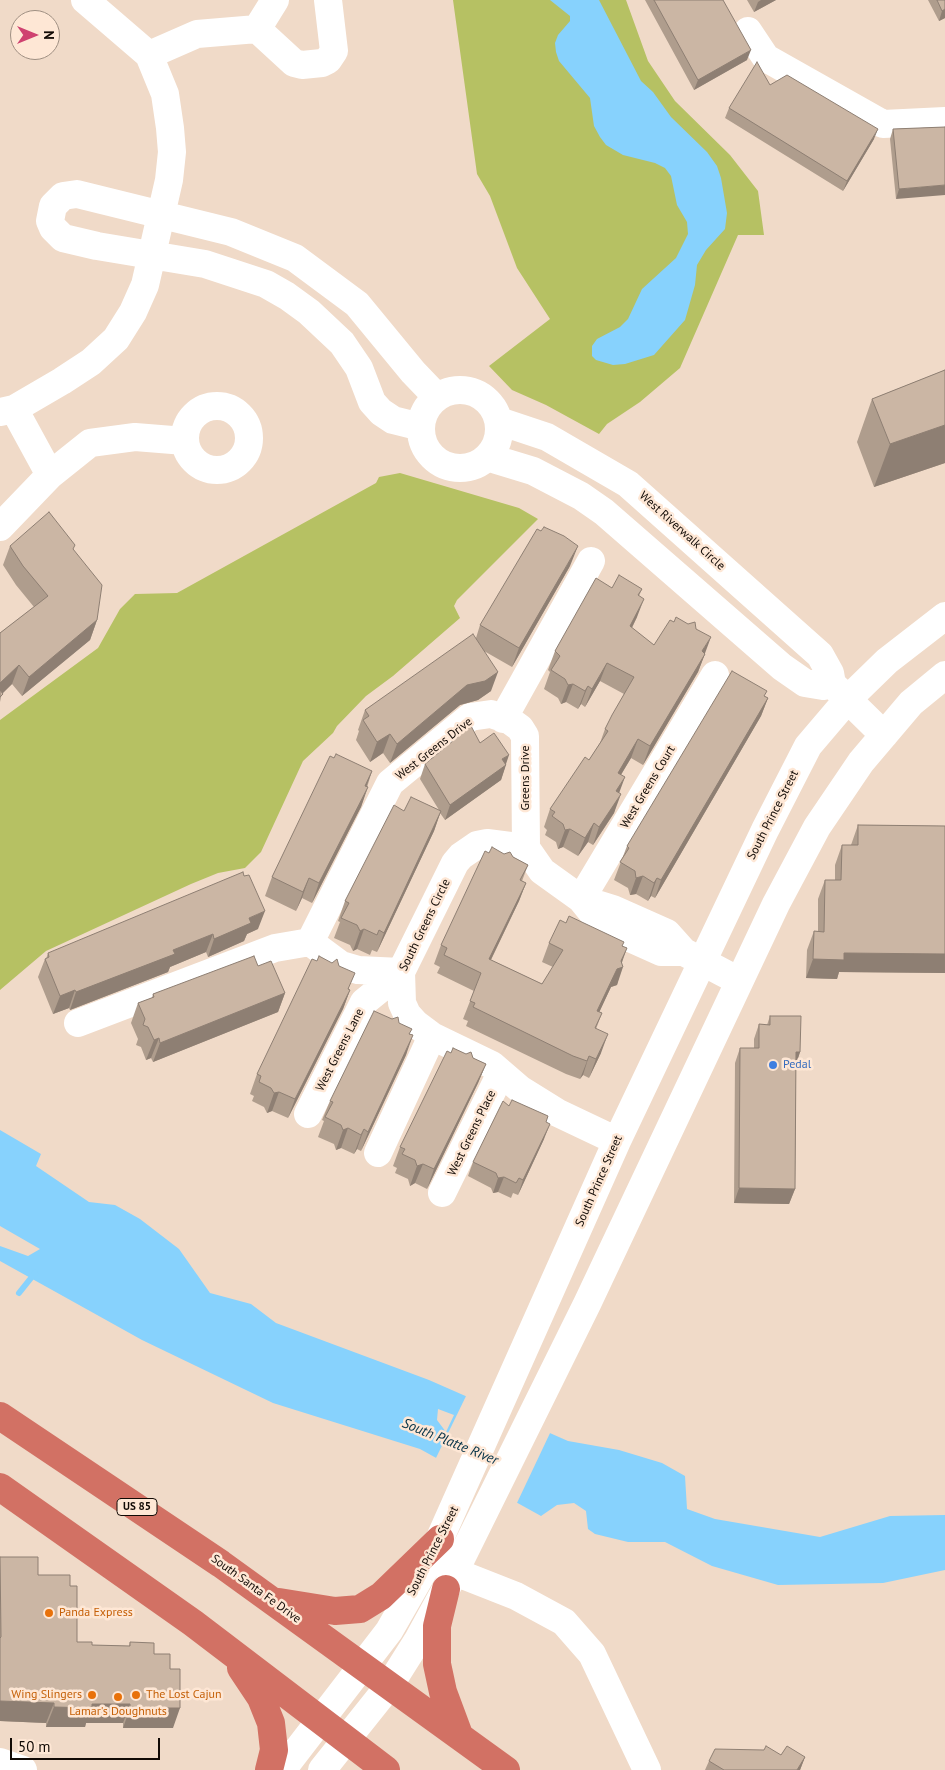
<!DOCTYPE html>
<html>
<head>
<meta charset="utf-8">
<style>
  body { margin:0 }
  #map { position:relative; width:945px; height:1770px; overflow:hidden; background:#f0dac8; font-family:"PT Sans",sans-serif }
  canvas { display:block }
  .north { position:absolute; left:10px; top:10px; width:50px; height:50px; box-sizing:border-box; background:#fee7d5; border:1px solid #9f8f82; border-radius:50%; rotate:90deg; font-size:14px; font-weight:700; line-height:20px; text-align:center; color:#110a05 }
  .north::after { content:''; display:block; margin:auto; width:18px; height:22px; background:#cf4270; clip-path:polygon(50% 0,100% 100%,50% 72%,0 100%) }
  .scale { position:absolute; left:10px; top:1738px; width:150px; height:22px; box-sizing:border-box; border:2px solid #110a05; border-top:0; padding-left:6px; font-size:15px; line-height:18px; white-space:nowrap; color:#110a05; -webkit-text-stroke:4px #fee7d5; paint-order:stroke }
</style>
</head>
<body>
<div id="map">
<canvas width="945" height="1770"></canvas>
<div class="north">N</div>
<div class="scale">50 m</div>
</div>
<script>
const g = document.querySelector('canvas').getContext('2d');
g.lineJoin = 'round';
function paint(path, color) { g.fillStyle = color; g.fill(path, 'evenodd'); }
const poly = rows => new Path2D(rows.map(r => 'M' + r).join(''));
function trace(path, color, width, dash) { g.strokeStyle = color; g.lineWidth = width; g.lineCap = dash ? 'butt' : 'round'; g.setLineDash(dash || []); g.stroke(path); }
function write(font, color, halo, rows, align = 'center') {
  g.font = font + ' "PT Sans",sans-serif'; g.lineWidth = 5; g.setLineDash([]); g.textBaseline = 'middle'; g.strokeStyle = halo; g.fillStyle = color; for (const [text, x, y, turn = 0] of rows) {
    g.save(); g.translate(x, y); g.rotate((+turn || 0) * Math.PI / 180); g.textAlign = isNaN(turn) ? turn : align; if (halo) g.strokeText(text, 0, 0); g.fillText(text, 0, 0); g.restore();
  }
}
paint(poly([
  [453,0,626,0,648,61,675,101,730,155,758,191,764,235,738,235,680,368,640,402,607,424,599,434,546,405,512,390,489,366,550,319,517,268,490,196,477,174],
  [400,473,519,508,538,519,457,600,454,606,460,618,393,676,366,696,337,726,333,733,303,761,261,852,245,868,218,873,191,884,46,951,0,990,0,720,98,648,120,609,135,594,177,593,376,483,379,477]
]), '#b6c163');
paint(poly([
  [550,0,599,0,641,81,653,92,671,117,707,152,717,166,721,178,727,213,725,229,706,250,697,265,695,285,685,320,654,355,625,364,613,365,596,360,592,356,592,346,597,339,620,327,628,319,642,289,676,258,688,234,687,222,677,205,671,176,665,168,655,163,623,155,606,145,600,137,594,126,590,98,559,61,556,52,555,43,558,35,570,21,570,16],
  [0,1130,41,1154,36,1166,89,1202,115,1205,140,1219,179,1249,210,1293,251,1304,276,1323,429,1380,568,1441,619,1450,662,1463,685,1476,687,1509,715,1519,820,1537,890,1516,945,1515,945,1570,883,1583,778,1585,712,1566,665,1542,628,1542,595,1534,588,1529,586,1511,574,1503,557,1505,541,1516,420,1449,273,1403,142,1340,0,1261,0,1246,28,1256,40,1249,0,1226],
  [438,1409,454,1415,446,1432,437,1420]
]), '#87d2fd');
paint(poly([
  [467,1394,551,1431,516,1505,435,1460]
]), '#f0dac8');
trace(poly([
  [19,1293,35,1273]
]), '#87d2fd', 6);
trace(poly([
  [257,29,275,0],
  [748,31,766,58,883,124,945,121],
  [149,55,197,34,257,29,294,63,302,65,322,63,328,60,334,51,328,0],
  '421 429a39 39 0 1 1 78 0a39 39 0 1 1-78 0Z',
  '185 438a32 32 0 1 1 64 0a32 32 0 1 1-64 0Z',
  [14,409,50,475],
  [0,412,14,409,62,381,91,362,116,339,133,312,145,285,169,180,172,152,170,128,165,94,149,55,85,0],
  [499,421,547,437,628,484,820,655,830,673,832,684,884,735],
  [421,427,393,420,381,412,372,402,359,368,342,343,309,312,287,296,266,284,205,264,97,246,63,238,53,228,50,221,53,206,63,196,77,194,231,232,295,258,357,304,413,372,437,397],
  [487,457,533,471,581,496,604,512,782,667,805,683,823,686,832,684],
  [0,527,50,475,90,443,135,437,185,441],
  [503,719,591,561],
  [581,899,715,675],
  [581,899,613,909,667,933,684,952,739,981],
  [401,972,358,970,341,965,310,942,390,783,470,717,491,714,509,720,520,728,525,736,526,848],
  [78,1023,275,948,310,942],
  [308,1114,364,1002,401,972],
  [617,1141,558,1113,521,1090,492,1065,432,1036,416,1024,407,1014,402,1003,401,972,455,863,461,856,477,845,487,843,526,848,542,871,581,899,603,926,661,952,684,952],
  [378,1153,432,1036],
  [442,1193,501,1073],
  [455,1572,516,1596,564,1622,592,1654,647,1770],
  [0,1762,23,1770],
  [282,1770,389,1631,432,1556,617,1141,765,830,808,746,848,699,887,661,945,616],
  [322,1770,389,1686,418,1640,446,1589,587,1304,776,904,817,827,861,762,911,703,945,675]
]), '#fff', 28);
trace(poly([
  [0,1416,221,1564,506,1770],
  [0,1487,193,1623,386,1770],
  [446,1589,437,1626,437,1664,443,1692,459,1735],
  [279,1602,335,1611,360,1609,381,1596,440,1539],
  [241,1668,261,1698,271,1723,274,1750,269,1770]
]), '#d27164', 28);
paint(poly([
  [645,0,723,0,747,60,694,90],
  [747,0,776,0,754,12],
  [928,0,945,0,945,18,939,21],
  [729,108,874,139,843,191,725,118],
  [945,127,896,199,890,139,893,129],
  [945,370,945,463,874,487,857,442,872,399],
  [10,546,73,549,97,620,90,640,22,696,12,684,2,693,0,702,0,633,34,607,16,585,3,565],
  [570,566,512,667,484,651,491,691,478,700,460,705,390,763,383,753,370,762,356,740,359,731,358,730,365,710,476,638,480,625],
  [612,588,642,589,639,596,637,617,632,628,654,645,674,622,696,629,705,653,698,672,643,765,631,758,621,775,619,793,614,813,593,845,588,842,578,856,563,847,558,849,556,842,545,835,547,830,544,827,550,809,589,760,600,743,605,729,624,694,600,681,585,707,581,704,578,709,566,702,561,704,558,698,544,689,550,672,548,670,555,651],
  [765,696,768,698,761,716,655,898,651,896,648,901,636,894,630,895,628,888,614,880,627,846],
  [480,743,506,764,501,780,445,820,440,813,434,831,377,952,372,950,370,955,357,949,353,951,350,945,334,938,340,922,338,921,345,901,404,811,439,810,420,779,425,764],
  [334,758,372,771,361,807,312,903,302,898,296,911,265,896,272,877],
  [858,825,945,826,945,973,839,972,837,979,806,978,807,950,814,931,818,931,818,899,825,880,835,880,835,865,842,845,851,845],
  [489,853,513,857,528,865,522,881,526,883,519,901,491,960,542,984,553,967,542,962,549,943,566,923,623,946,622,963,617,985,611,987,599,1012,602,1013,596,1029,601,1053,589,1078,583,1075,580,1079,566,1074,466,1026,468,1021,463,1019,474,991,437,973,440,967,434,964,441,945],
  [258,929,247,934,244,941,208,957,206,952,170,967,168,972,70,1010,69,1008,53,1014,38,977,45,959,46,959,48,953],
  [258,966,285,993,278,1012,153,1062,151,1058,146,1060,141,1047,136,1045,138,1039,131,1023,138,1003,152,998,153,994],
  [339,966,349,989,350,990,343,1009,288,1118,272,1111,267,1113,264,1107,252,1101,254,1096,250,1094,257,1074],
  [770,1016,800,1052,796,1065,795,1189,789,1204,734,1203,735,1063,740,1048,754,1048,754,1039,759,1024,767,1025],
  [399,1023,410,1034,406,1055,361,1151,357,1149,354,1154,341,1148,336,1150,334,1144,318,1137,324,1121,322,1120,330,1101],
  [451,1053,473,1058,486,1064,478,1083,427,1189,415,1183,410,1186,408,1179,395,1173,397,1168,393,1166,400,1147],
  [509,1106,546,1122,544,1139,518,1195,513,1193,511,1198,498,1192,493,1193,491,1188,468,1176,473,1162],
  [0,1557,38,1575,70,1586,77,1642,92,1645,129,1646,130,1642,154,1654,170,1669,173,1728,123,1728,123,1723,86,1723,85,1727,46,1727,46,1723,0,1721],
  [781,1755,805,1757,800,1770,705,1770,709,1761]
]), '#af9d8d');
paint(poly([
  [761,0,776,0,754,12,758,2],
  [945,9,945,18,939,21,942,11],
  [751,50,747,60,694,90,698,80],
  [878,129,874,139,843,191,847,181],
  [945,185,945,195,896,199,899,189],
  [945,425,945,463,874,487,890,444],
  [578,546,570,566,512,667,519,648],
  [644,599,637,617,623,645,630,626],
  [97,620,90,640,22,696,29,677],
  [711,637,704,656,702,651],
  [705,654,698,672,643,765,650,746],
  [607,663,600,681,585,707,592,689],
  [19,665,12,684,0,696,0,683],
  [498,672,491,691,478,700,460,705,390,763,397,744,467,685],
  [573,684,566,702,561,704,568,685],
  [588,686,581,704,578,709,585,691],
  [768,698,761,716,655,898,661,880],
  [390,734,383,753,370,762,377,742],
  [638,739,631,758,611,791,618,773],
  [509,755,505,767,506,765,501,780,445,820,450,805,502,759],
  [372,771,365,790,365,786],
  [625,777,618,796,616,791],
  [368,787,361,807,312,903,319,883],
  [621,794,614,813,593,845,599,827],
  [441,811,434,831,377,952,384,933],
  [594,823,588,842,578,856,585,838],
  [570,829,563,847,558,849,565,830],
  [643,876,636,894,630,895,636,878],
  [309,878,302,898,296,911,303,892],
  [657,878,651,896,648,901,654,883],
  [526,883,519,901,482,978,489,959],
  [265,911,258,929,247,934,244,941,208,957,214,939,249,918],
  [364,929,357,949,353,951,360,931],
  [213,934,206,952,170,967,168,972,70,1010,76,992,173,950],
  [627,948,620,968,623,967,617,985,611,987,591,1030,597,1011],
  [844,953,945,954,945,973,839,972,837,979,806,978,813,959],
  [75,990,69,1008,53,1014,60,996],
  [350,990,343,1009,288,1118,295,1099],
  [285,993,278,1012,153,1062,160,1043],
  [608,1034,601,1053,589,1078,596,1059],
  [413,1035,406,1055,361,1151,368,1132],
  [159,1038,151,1058,146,1060,154,1040],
  [796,1052,800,1052,795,1067],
  [589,1056,583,1075,580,1079,587,1061],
  [486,1064,478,1083,427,1189,434,1169],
  [279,1092,272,1111,267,1113,274,1093],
  [550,1124,544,1139,518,1195,523,1180],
  [348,1128,341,1148,336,1150,343,1130],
  [364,1129,357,1149,354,1154,361,1135],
  [423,1164,415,1183,410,1186,417,1166],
  [504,1177,498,1192,493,1193,498,1178],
  [739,1188,795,1189,789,1204,734,1203],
  [0,1701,54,1703,46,1723,0,1721],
  [92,1704,130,1704,123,1723,86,1723,85,1727,46,1727,54,1707],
  [130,1708,180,1708,173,1728,123,1728],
  [805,1757,800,1770,797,1770]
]), '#8e7f73');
const building = poly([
  [654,0,723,0,751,50,698,80,654,0],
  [937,0,945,0,945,9,942,11,937,0],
  [757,62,770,85,787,75,878,129,847,181,729,108,757,62],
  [945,127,945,185,899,189,893,129,945,127],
  [945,370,945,425,890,444,872,399,945,370],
  [49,512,75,545,73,549,102,585,97,620,29,677,19,665,0,683,0,633,48,596,23,566,10,546,49,512],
  [544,527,564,536,578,546,519,648,480,625,537,529,541,531,544,527],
  [619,575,642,589,638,595,644,599,630,626,654,645,670,620,674,622,676,617,688,624,695,622,696,629,711,637,702,651,705,654,650,746,638,739,618,773,625,777,616,791,621,794,599,827,594,823,585,838,570,829,565,830,563,824,552,816,555,812,550,809,585,757,589,760,608,731,605,729,612,715,634,677,607,663,592,689,588,686,585,691,573,684,568,685,565,679,551,670,560,656,555,651,596,578,612,588,619,575],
  [473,634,498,672,485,681,467,685,397,744,390,734,377,742,363,720,369,716,365,710,473,634],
  [732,671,767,691,764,696,768,698,661,880,657,878,654,883,643,876,636,878,635,871,620,862,629,848,627,846,732,671],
  [0,690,3,694,0,697,0,690],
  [471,726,480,743,494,733,509,755,502,759,506,765,450,805,425,764,471,726],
  [336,754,372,771,365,786,368,787,319,883,309,878,303,892,272,877,330,756,334,758,336,754],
  [411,797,441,811,384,933,379,930,377,935,364,929,360,931,357,925,341,918,349,903,345,901,394,805,404,811,411,797],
  [858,825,945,826,945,954,844,953,844,960,813,959,814,931,824,932,825,880,841,880,842,845,858,845,858,825],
  [492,847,504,854,510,852,513,857,528,865,520,880,526,883,489,959,542,984,563,950,549,943,560,920,566,923,569,916,624,942,622,946,627,948,621,961,623,967,617,969,597,1011,602,1013,595,1028,608,1034,596,1059,589,1056,587,1061,573,1056,473,1007,475,1003,470,1001,481,973,444,955,447,948,441,945,485,851,489,853,492,847],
  [243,872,244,876,249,875,265,911,249,918,251,923,214,939,213,934,173,950,175,954,76,992,75,990,60,996,45,959,49,957,48,953,243,872],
  [254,956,258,966,271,961,285,993,160,1043,159,1038,154,1040,148,1027,143,1025,145,1019,138,1003,154,997,153,994,254,956],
  [319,956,332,963,337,959,339,966,355,973,348,989,350,990,295,1099,279,1092,274,1093,271,1088,259,1082,261,1076,257,1074,312,959,317,961,319,956],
  [374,1011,392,1019,398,1017,399,1023,412,1029,409,1034,413,1035,368,1132,364,1129,361,1135,348,1128,343,1130,341,1125,325,1117,333,1102,330,1101,374,1011],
  [770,1016,801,1016,800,1052,796,1052,795,1189,739,1188,740,1048,759,1048,759,1024,770,1025,770,1016],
  [453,1048,466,1054,471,1052,473,1058,486,1064,434,1169,423,1164,417,1166,415,1160,402,1154,405,1149,400,1147,447,1051,451,1053,453,1048],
  [512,1100,548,1116,546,1122,550,1124,523,1180,519,1178,516,1183,504,1177,498,1178,496,1173,473,1162,503,1101,509,1106,512,1100],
  [0,1557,38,1557,38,1575,70,1575,70,1586,77,1586,77,1642,92,1642,92,1645,130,1646,130,1642,154,1643,154,1654,170,1654,170,1669,180,1669,180,1708,130,1708,130,1704,92,1704,92,1708,54,1707,54,1703,0,1701,0,1638,1,1637,0,1557],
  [766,1746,781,1755,787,1746,805,1757,797,1770,724,1770,709,1761,715,1749,764,1750,766,1746]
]);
paint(building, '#cbb6a4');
trace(building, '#8e7f73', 1);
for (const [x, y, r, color] of [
  [773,1065,5,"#3f7fe0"],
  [49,1613,5,"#e8710a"],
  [92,1695,5,"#e8710a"],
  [136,1695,5,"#e8710a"],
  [118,1697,5,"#e8710a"]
]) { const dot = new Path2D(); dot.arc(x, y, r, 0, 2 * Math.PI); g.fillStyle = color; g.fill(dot); trace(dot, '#fee7d5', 2); }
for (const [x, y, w] of [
  [137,1507,40]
]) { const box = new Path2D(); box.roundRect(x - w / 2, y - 8.5, w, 17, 4); g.fillStyle = '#fee7d5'; g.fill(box); trace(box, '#110a05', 1); }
write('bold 11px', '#110a05', null, [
  ["US 85",137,1507]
]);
write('12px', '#110a05', '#fee7d5', [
  ["West Riverwalk Circle",682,531,42],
  ["West Greens Drive",434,749,-38],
  ["Greens Drive",526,778,-90],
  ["West Greens Court",648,787,-59],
  ["South Prince Street",773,815,-63],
  ["South Greens Circle",425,925,-64],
  ["West Greens Lane",340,1050,-63],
  ["West Greens Place",472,1133,-64],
  ["South Prince Street",599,1181,-66],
  ["South Prince Street",433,1551,-63],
  ["South Santa Fe Drive",256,1589,36]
]);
write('12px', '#366cbe', '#fee7d5', [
  ["Pedal",783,1065]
], 'left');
write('12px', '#c56008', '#fee7d5', [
  ["Panda Express",59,1613],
  ["Wing Slingers",82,1695,"right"],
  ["The Lost Cajun",146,1695],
  ["Lamar's Doughnuts",118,1712,"center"]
], 'left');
write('italic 14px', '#053348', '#fee7d5', [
  ["South Platte River",450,1442,22]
]);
</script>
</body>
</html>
